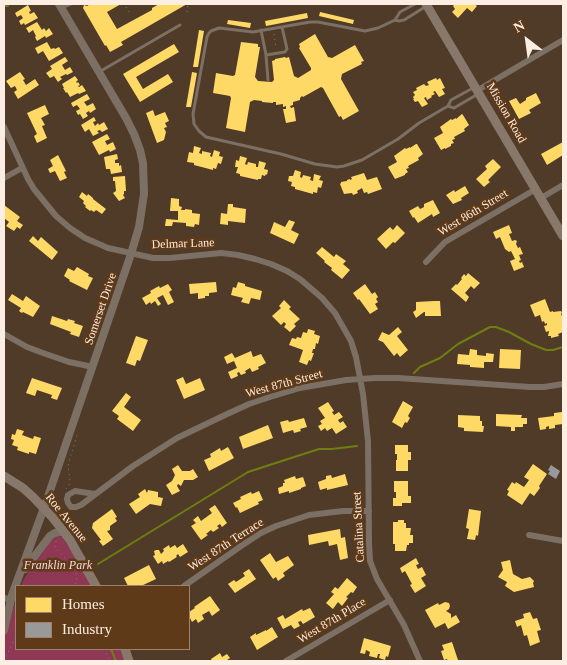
<!DOCTYPE html>
<html>
<head>
<meta charset="utf-8">
<style>
  body { margin:0 }
  #map { position:relative; width:567px; height:665px; overflow:hidden; background:#4f3b28; font-family:"Times New Roman",serif }
  canvas { display:block }
  .frame { position:absolute; inset:0; border:5px solid #fceee3; pointer-events:none }
  .legend { position:absolute; left:15px; top:585px; width:175px; height:65px; box-sizing:border-box; background:#5f3a18; border:1px solid #9e8269; margin:0; padding:6px 9px; list-style:none; font-size:15px; color:#fceee3 }
  .legend li { display:flex; align-items:center; gap:10px; height:25px }
  .legend b { width:25px; border:1px solid #9e8269 }
  .north { position:absolute; left:502px; top:15px; width:50px; height:50px; -webkit-text-stroke:4px #5f3a18; paint-order:stroke; rotate:330deg; font-size:14px; font-weight:700; line-height:20px; text-align:center; color:#fceee3 }
  .north::after { content:''; display:block; margin:auto; width:18px; height:22px; background:#fceee3; clip-path:polygon(50% 0,100% 100%,50% 72%,0 100%) }
</style>
</head>
<body>
<div id="map">
<canvas width="567" height="665"></canvas>
<div class="frame"></div>
<ul class="legend">
<li><b style="height:14px;background:#ffd966"></b>Homes</li>
<li><b style="height:14px;background:#999"></b>Industry</li>
</ul>
<div class="north">N</div>
</div>
<script>
const g = document.querySelector('canvas').getContext('2d');
g.lineJoin = 'round';
function paint(path, color) { g.fillStyle = color; g.fill(path, 'evenodd'); }
const poly = rows => new Path2D(rows.map(r => 'M' + r).join(''));
function trace(path, color, width, dash) { g.strokeStyle = color; g.lineWidth = width; g.lineCap = dash ? 'butt' : 'round'; g.setLineDash(dash || []); g.stroke(path); }
function write(font, color, halo, rows, align = 'center') {
  g.font = font + ' "Times New Roman",serif'; g.lineWidth = 5; g.setLineDash([]); g.textBaseline = 'middle'; g.strokeStyle = halo; g.fillStyle = color; for (const [text, x, y, turn = 0] of rows) {
    g.save(); g.translate(x, y); g.rotate((+turn || 0) * Math.PI / 180); g.textAlign = isNaN(turn) ? turn : align; if (halo) g.strokeText(text, 0, 0); g.fillText(text, 0, 0); g.restore();
  }
}
paint(poly([
  [59,536,62,537,96,586,21,586,25,577,41,555,52,540],
  [16,599,16,649,125,649,129,661,4,661,4,630,12,613]
]), '#8f3855');
paint(poly([
  [90,4,121,4,107,12,117,29,152,10,152,8,159,4,187,4,121,42,123,45,110,52,106,45,105,46,83,8,84,5,87,6],
  [455,4,474,4,477,6,472,12,467,8,458,18,452,12,455,9,453,6],
  [28,5,31,11,29,12,30,14,34,12,38,18,25,25,24,23,21,25,19,21,23,18,21,15,17,17,15,13],
  [320,12,354,20,353,24,319,16],
  [307,13,308,18,266,26,265,21],
  [228,20,251,23,250,28,227,24],
  [37,22,42,30,44,28,46,31,49,28,53,34,46,38,45,36,37,41,35,37,36,36,33,30,29,33,26,28],
  [199,30,204,31,198,67,193,67],
  [315,34,328,57,332,58,355,45,364,61,361,62,362,64,342,74,341,79,359,111,343,120,341,116,339,117,323,88,321,87,303,97,302,96,300,98,300,100,293,102,293,105,290,106,291,108,294,107,296,121,286,123,283,109,286,109,286,106,283,107,283,104,276,105,276,102,273,102,273,103,262,102,262,101,254,100,250,102,245,132,226,128,231,98,230,96,213,93,216,73,233,76,235,75,241,42,258,44,258,47,260,47,255,77,258,81,272,82,274,80,272,61,275,60,275,59,285,57,286,58,289,57,294,76,298,78,311,70,311,68,299,48,300,47,299,44],
  [47,42,51,49,54,48,55,49,59,47,63,53,49,61,43,51,38,54,35,48],
  [174,44,179,52,136,77,143,89,168,74,173,82,140,102,123,74],
  [65,57,68,61,62,65,65,70,70,67,73,72,67,75,66,74,60,77,62,79,58,82,54,76,50,78,46,73,52,69,50,66],
  [20,72,25,79,23,80,26,85,35,79,39,85,18,99,14,92,17,90,15,86,11,88,6,81],
  [192,72,197,73,191,107,186,107],
  [75,76,78,80,76,82,77,83,78,82,80,85,78,86,79,87,82,85,86,91,79,94,78,93,70,97,67,92,66,93,63,88,64,88,62,84],
  [436,78,437,80,440,78,445,88,442,89,445,94,439,97,435,91,433,92,435,94,431,96,432,97,427,100,426,97,424,98,428,104,422,107,418,101,415,102,413,99,414,99,413,97,415,95,413,92,417,90,416,88,424,84,426,86,429,85,427,82],
  [536,93,541,103,529,110,531,113,519,119,509,101,516,98,520,104,526,100,526,98],
  [87,94,90,99,84,102,87,106,93,103,96,109,90,113,89,111,86,113,88,116,83,119,80,114,78,115,76,111,80,109,77,105,73,107,71,103],
  [45,105,49,114,41,118,45,125,42,126,47,138,37,143,34,136,37,134,27,113],
  [153,110,155,116,165,112,169,121,165,123,167,127,164,128,166,132,164,140,157,143,146,113],
  [462,114,463,115,469,125,464,129,465,131,454,137,455,139,452,140,454,143,451,144,451,146,445,149,445,148,441,150,434,138,443,133,440,127,451,119,452,120,456,118,456,119],
  [94,117,96,121,93,122,95,126,98,123,99,125,104,122,108,129,102,132,100,130,97,131,99,133,93,136,89,129,85,132,81,125],
  [107,134,110,139,105,141,107,145,113,142,116,149,110,152,109,150,99,155,92,142],
  [563,142,563,155,547,165,541,154],
  [416,144,417,144,423,154,418,158,419,160,408,166,409,168,406,169,408,172,405,174,405,175,395,179,388,167,397,162,394,156,405,148,406,149,410,147,410,148],
  [194,146,201,148,199,153,202,154,202,151,211,153,210,156,212,157,214,150,220,152,219,156,223,157,221,164,218,163,216,169,213,168,213,170,194,165,194,163,187,162,189,152,193,153],
  [117,154,118,159,115,160,115,163,119,163,119,166,121,165,122,172,111,174,110,169,106,169,104,157],
  [58,155,66,171,64,172,67,178,60,181,55,171,50,173,48,169,53,166,50,160],
  [240,156,247,158,245,164,247,165,248,162,256,164,256,167,258,167,259,161,266,163,264,169,268,170,267,175,266,174,265,176,262,175,261,179,258,179,258,180,240,176,240,174,236,173,238,167,235,167,236,160,239,161],
  [493,159,501,167,488,180,490,182,484,187,476,179,487,169,485,166],
  [295,170,301,172,300,177,302,178,303,175,311,177,310,180,313,181,314,174,321,176,319,180,323,181,321,188,318,187,317,193,313,192,313,194,295,189,295,187,291,186,292,182,288,181,289,176,293,176],
  [364,173,367,180,377,177,382,189,368,194,367,192,364,193,362,188,357,191,358,193,353,195,352,193,344,194,340,184,341,183,341,182,347,181,347,180,350,179,350,180,352,179,351,177],
  [125,176,126,191,124,191,124,194,123,195,125,198,119,201,113,193,116,191,115,181,113,181,113,177],
  [465,186,469,193,461,198,462,200,453,204,446,195,454,190,455,192],
  [82,192,87,196,88,194,93,198,93,199,106,209,102,214,96,210,94,212,91,210,90,211,85,207,86,206,83,203,84,201,79,197],
  [171,198,179,199,179,206,182,207,181,210,185,210,185,209,192,210,192,213,200,214,199,225,195,224,194,227,186,226,186,223,173,222,172,226,165,226,166,219,178,220,178,211,170,211],
  [433,200,440,213,433,217,432,214,418,223,414,217,413,218,409,211,418,206,420,209,424,207,424,204],
  [228,204,233,204,233,207,246,209,245,223,228,221,228,225,220,224,221,213,227,214],
  [4,205,20,217,17,221,23,225,20,229,17,227,14,231,6,226,9,222,4,218],
  [289,220,295,222,291,230,299,234,294,244,270,233,274,222,285,227],
  [397,225,405,233,395,243,393,242,386,249,377,239,390,227,393,230],
  [509,225,512,233,509,234,512,241,515,240,517,241,516,244,518,248,520,247,523,254,519,255,521,260,519,261,520,263,522,262,524,267,514,271,510,261,515,259,511,251,509,252,505,249,500,237,496,239,493,232],
  [33,236,38,241,41,237,58,252,52,260,29,241],
  [322,247,334,257,336,254,346,261,343,264,350,270,342,279,331,270,332,268,324,262,325,261,316,253],
  [77,267,89,274,88,276,93,278,87,290,69,281,70,280,64,276,68,268,74,271],
  [468,273,480,283,474,289,471,286,465,293,469,297,466,302,451,289,456,284,457,285,462,279,461,278,464,274,466,276],
  [216,282,217,292,209,293,209,296,205,296,205,298,198,299,198,293,190,294,189,284],
  [238,282,245,284,245,286,262,291,260,300,251,298,249,304,241,302,243,298,231,295,233,287,236,288],
  [168,284,172,290,169,292,174,302,168,305,163,295,157,298,161,304,158,306,155,301,151,304,150,302,146,305,142,298,151,293,150,291,159,286,160,288],
  [365,284,372,294,375,292,378,297,376,299,378,302,375,304,378,309,370,314,359,299,358,300,353,293],
  [12,294,23,301,26,296,40,306,33,317,23,312,22,313,19,311,21,308,8,300],
  [545,299,550,312,553,311,553,312,561,311,562,313,561,314,563,318,563,332,558,334,559,336,551,338,551,336,548,336,549,331,546,332,544,326,547,325,547,323,545,324,544,321,542,322,540,315,535,317,530,305],
  [284,300,291,307,289,309,300,319,294,324,296,326,290,332,284,327,286,324,284,322,281,325,272,316,281,308,279,306],
  [434,301,440,301,441,316,425,316,425,312,424,312,416,318,413,312,416,310,416,302],
  [52,316,67,321,68,319,75,321,74,323,83,326,79,337,70,334,71,332,50,324],
  [398,327,402,332,397,336,408,350,400,357,397,353,394,356,383,342,378,340,382,332,389,335],
  [308,329,315,331,314,334,320,336,318,344,316,343,315,349,313,349,312,353,314,353,311,361,309,360,307,365,299,362,303,350,289,345,292,338,296,339,297,337,301,338,303,332,307,333],
  [136,336,148,340,140,361,137,360,135,366,126,363],
  [470,349,477,350,477,355,486,356,486,353,494,354,493,362,484,362,484,368,470,367,470,365,457,364,458,354,469,355],
  [500,349,521,350,520,369,499,368],
  [251,351,253,357,261,354,266,363,258,367,259,369,252,372,250,368,245,371,246,373,241,375,239,372,237,373,238,376,231,379,228,372,237,368,234,361,227,364,224,357,232,353,235,358],
  [183,377,186,384,200,378,205,390,184,399,176,380],
  [32,378,62,388,57,400,51,398,52,395,37,390,35,396,26,393],
  [126,393,131,397,124,407,141,420,133,431,117,419,119,416,112,411],
  [403,401,413,407,408,416,410,418,407,423,405,422,402,428,392,422],
  [328,402,334,411,332,412,334,415,339,412,343,417,338,420,340,423,343,421,347,427,336,434,332,428,327,431,325,428,321,431,318,426,322,424,320,421,325,418,318,408],
  [562,412,563,424,555,425,555,428,549,429,549,426,546,427,546,429,540,430,538,418,554,416,554,413],
  [496,414,522,415,521,418,527,418,527,424,523,424,523,427,515,427,515,431,511,431,511,427,496,426],
  [458,415,480,416,480,421,482,421,482,426,484,426,483,432,464,431,464,428,458,427],
  [304,418,307,427,300,429,301,431,294,433,293,430,283,433,280,422,288,420,289,422],
  [268,425,273,438,243,449,239,437],
  [17,429,24,431,22,435,33,439,34,436,41,438,36,454,29,452,29,454,17,450,18,447,12,445,14,440,11,439,12,434,15,435],
  [395,445,408,445,408,452,411,452,411,460,408,460,408,471,396,471,396,460,397,460,397,454,395,454],
  [228,447,234,458,209,471,204,460,211,457,210,454,220,448,221,451],
  [533,464,547,474,539,486,540,488,534,496,530,493,522,505,507,495,509,491,507,490,512,482,515,484,516,482,524,487,529,480,524,477],
  [178,465,182,471,190,471,193,469,198,477,193,480,184,480,181,486,178,484,177,486,180,491,172,495,166,485,172,481,175,475,172,469],
  [345,474,348,485,327,490,327,488,320,490,318,482,326,479,326,476,331,475,332,478],
  [295,476,296,479,303,477,306,486,301,488,301,489,289,493,289,491,279,494,278,488,283,486,283,483,285,483,284,480],
  [394,481,408,481,408,496,411,496,411,503,402,503,402,506,393,506,393,498,396,498,396,492,394,492],
  [145,489,147,493,148,490,158,492,158,497,163,498,161,506,150,504,136,514,129,504,140,497,138,494],
  [259,491,263,500,258,502,259,504,240,513,237,507,236,508,233,503,241,499,240,497,251,492,252,494],
  [215,505,227,523,222,527,220,524,217,526,219,528,213,532,211,530,206,534,208,535,201,540,191,526,196,523,193,520,198,516,201,521,212,513,209,509],
  [112,509,117,517,115,518,117,521,110,526,110,530,107,531,113,539,103,546,99,541,101,540,92,528,93,523],
  [469,509,481,511,478,536,476,535,475,540,467,539,469,529,466,528],
  [398,520,404,520,404,523,406,523,406,528,411,528,410,535,413,535,413,543,409,543,409,545,407,545,406,551,395,551,395,544,393,544,393,522,398,522],
  [340,529,341,538,345,537,348,558,340,560,337,544,329,546,328,541,309,545,308,535],
  [183,544,188,552,180,557,178,554,176,556,177,557,169,562,168,561,163,564,162,561,158,564,153,556,155,555,154,551,156,550,159,550,161,554,164,551,163,549,169,545,170,548,175,545,177,548],
  [270,553,276,562,288,556,294,565,283,573,285,576,278,581,276,577,273,579,260,560],
  [416,558,419,564,416,565,418,569,422,567,426,575,421,578,426,586,415,593,410,585,412,584,405,571,402,573,400,568],
  [510,560,513,574,522,579,530,577,534,581,533,583,534,587,514,592,505,586,507,582,498,577,503,570,501,562],
  [149,565,156,579,141,586,128,586,124,578],
  [249,569,256,579,235,593,228,584,234,580,236,582,245,576,243,573],
  [347,578,357,587,353,593,351,592,346,597,348,598,342,606,338,602,333,609,326,603,334,594,331,592,335,587,338,589],
  [210,596,220,610,212,616,209,611,202,615,204,619,198,623,196,619,192,622,189,616,189,612,195,608,194,607],
  [445,602,449,603,450,606,449,609,446,611,451,614,451,618,456,615,460,622,448,629,445,623,435,628,425,610,438,603,439,605],
  [310,608,315,617,303,624,301,621,298,622,300,626,294,629,291,625,283,629,277,618,283,615,285,619,302,609,303,611],
  [530,612,533,619,537,618,541,630,537,631,540,642,530,646,527,635,524,636,521,625,517,627,515,621,524,618,523,614],
  [272,627,278,637,257,650,250,637,256,633,256,635,266,630,266,631],
  [364,638,391,646,388,657,386,656,385,660,379,658,380,654,378,654,377,658,369,656,370,652,366,650,365,654,360,653],
  [452,642,458,660,457,660,457,661,448,661,447,659,444,660,441,651,444,650,442,645],
  [220,653,222,657,227,654,230,658,227,660,228,661,212,661,211,659]
]), '#ffd966');
paint(poly([
  [551,465,560,471,556,479,548,474,550,471,548,470]
]), '#999');
trace(poly([
  [4,6,8,6],
  [414,373,420,367,440,358,458,344,490,327,496,327,509,332,531,344,546,350,553,350,563,347],
  [98,564,248,472,319,449,332,449,357,446],
  [111,649,116,661]
]), '#6e7f10', 2);
trace(poly([
  [126,7,131,15],
  [187,12,188,4],
  [274,34,276,48],
  [66,489,69,485,70,481,68,465,77,435],
  [55,508,60,499],
  [56,541,55,546,56,549,69,562,76,574,77,582,74,586],
  [52,586,63,586],
  [104,649,110,661],
  [4,661,16,636]
]), '#867b70', 1, [1, 4]);
trace(poly([
  [415,4,400,12,395,20,378,28,365,31,318,22,310,22,253,32,219,28,211,31,209,33,207,37,193,114,194,124,199,131,206,137,281,154,315,164,337,167,344,166,362,160,398,139,419,123,448,106],
  [62,8,71,4],
  [395,20,399,21,404,20,425,7],
  [261,30,266,55,285,52,287,49,282,27],
  [266,55,268,80],
  [99,72,180,25],
  [473,88,451,100,448,106,454,108,478,94]
]), '#7c6f64', 3);
trace(poly([
  [478,90,563,40],
  [4,127,28,179,34,189,56,216,70,228,85,238,108,248,153,258,170,258,221,253,238,255,255,259,271,264,287,271,300,279,322,298,335,313,351,341,356,357,363,394,368,441,369,543,370,561,377,579,404,625,420,661],
  [4,178,22,168],
  [541,198,563,185],
  [426,262,445,242,536,189],
  [4,334,27,347,43,353,69,362,93,367],
  [95,494,75,491,68,495,67,499,68,503,71,507,76,507,81,505,133,466,177,438,225,415,249,404,270,397,300,388,346,380,375,378,398,378,530,387,544,387,563,384],
  [529,535,563,541],
  [184,586,241,546,261,533,276,526,309,515,343,511,369,511],
  [4,598,11,600],
  [286,661,390,600]
]), '#7c6f64', 6);
trace(poly([
  [25,569,50,536,55,533,63,531],
  [4,630,12,595,44,508,131,254,139,227,144,194,143,163,140,150,134,134,126,118,59,4]
]), '#7c6f64', 8);
trace(poly([
  [426,4,563,236],
  [4,476,23,488,33,497,53,518,70,540,96,586],
  [125,649,129,661]
]), '#88786b', 9);
write('12px', '#fceee3', '#5f3a18', [
  ["Mission Road",506,113,60],
  ["West 86th Street",473,213,-31],
  ["Delmar Lane",183,244,-2],
  ["Somerset Drive",101,309,-71],
  ["West 87th Street",284,384,-15],
  ["Roe Avenue",66,518,51],
  ["Catalina Street",359,527,-93],
  ["West 87th Terrace",226,545,-33],
  ["West 87th Place",332,621,-31]
]);
write('italic 12px', '#f4d7df', '#5f3a18', [
  ["Franklin Park",58,566]
]);
</script>
</body>
</html>
